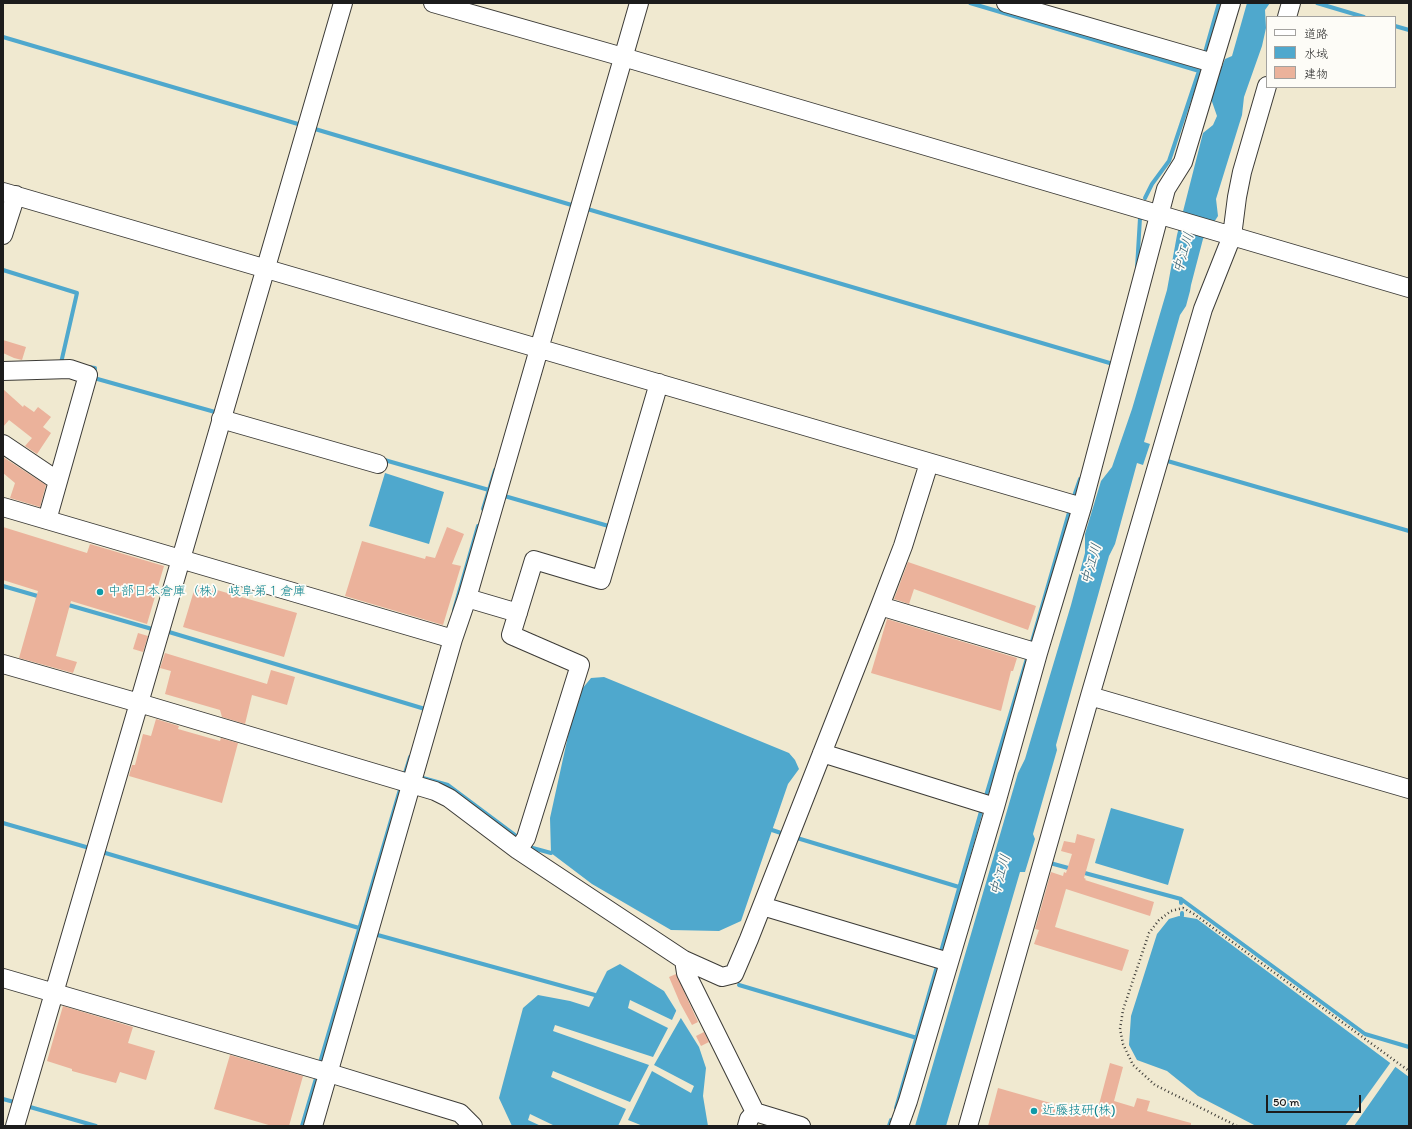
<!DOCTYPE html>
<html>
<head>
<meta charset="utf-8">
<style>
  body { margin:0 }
  #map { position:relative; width:1412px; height:1129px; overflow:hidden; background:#f0e9d0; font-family:Itim,"Klee One",sans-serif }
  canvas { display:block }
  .frame { position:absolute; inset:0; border:4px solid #1c1c1c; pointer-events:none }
  .legend { position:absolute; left:1266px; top:16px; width:130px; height:72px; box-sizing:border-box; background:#fdfcf7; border:1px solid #a3a29f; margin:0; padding:5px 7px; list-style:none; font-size:12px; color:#1c1c1c }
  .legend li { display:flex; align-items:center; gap:8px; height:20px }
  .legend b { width:20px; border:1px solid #a3a29f }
  .scale { position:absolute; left:1266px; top:1095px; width:95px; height:18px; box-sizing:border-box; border:2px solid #1c1c1c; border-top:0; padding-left:5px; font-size:12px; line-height:14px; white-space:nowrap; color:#1c1c1c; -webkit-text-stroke:3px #fdfcf7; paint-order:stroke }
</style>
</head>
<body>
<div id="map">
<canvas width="1412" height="1129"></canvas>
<div class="frame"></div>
<ul class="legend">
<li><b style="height:5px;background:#fff"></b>道路</li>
<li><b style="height:11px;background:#4fa8cd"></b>水域</li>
<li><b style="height:11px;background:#ebb29b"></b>建物</li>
</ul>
<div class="scale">50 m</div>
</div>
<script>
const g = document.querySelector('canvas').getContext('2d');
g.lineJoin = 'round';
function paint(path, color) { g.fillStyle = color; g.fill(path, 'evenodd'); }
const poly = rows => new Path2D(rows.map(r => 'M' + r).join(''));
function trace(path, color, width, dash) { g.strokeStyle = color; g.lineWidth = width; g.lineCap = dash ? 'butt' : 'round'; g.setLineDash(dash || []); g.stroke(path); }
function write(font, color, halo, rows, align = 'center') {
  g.font = font + ' Itim,"Klee One",sans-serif'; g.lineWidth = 3.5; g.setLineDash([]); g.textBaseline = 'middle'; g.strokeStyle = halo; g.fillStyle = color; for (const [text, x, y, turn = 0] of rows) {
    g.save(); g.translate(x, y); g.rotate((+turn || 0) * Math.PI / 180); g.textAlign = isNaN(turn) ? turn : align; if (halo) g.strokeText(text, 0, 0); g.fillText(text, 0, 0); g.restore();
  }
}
paint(poly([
  [1247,3,1270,3,1265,10,1266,28,1262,46,1244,97,1242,115,1216,199,1218,216,1203,239,1191,285,1190,291,1186,306,1180,315,1144,442,1150,444,1143,465,1137,463,1115,544,1109,556,1056,745,1057,750,1033,834,1035,839,1025,872,1020,872,946,1126,915,1126,1018,773,1025,759,1071,605,1085,553,1085,534,1101,481,1112,467,1132,409,1167,290,1177,235,1203,133,1213,125,1217,116,1210,96,1225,59,1232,56],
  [385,473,444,492,429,544,369,526],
  [604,677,789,753,795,760,799,769,788,784,741,921,719,931,671,930,592,884,551,853,550,818,577,695,591,678],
  [1111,808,1184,829,1168,885,1095,863],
  [1179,916,1197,919,1409,1077,1409,1126,1256,1126,1198,1096,1167,1071,1137,1060,1129,1045,1131,1016,1157,934,1169,919],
  [620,964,664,991,699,1047,706,1068,703,1096,708,1126,512,1126,499,1098,523,1008,538,995,570,1001,589,1007,607,971]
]), '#4fa8cd');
paint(poly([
  [630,1000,672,1020,677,1009,682,1016,654,1065,694,1086,691,1093,652,1071,628,1120,643,1126,618,1126,626,1109,551,1077,553,1071,630,1102,649,1065,553,1031,555,1025,653,1057,668,1028,628,1008],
  [1391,1062,1396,1066,1354,1126,1345,1126],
  [530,1114,555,1126,541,1126,528,1120]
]), '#f0e9d0');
trace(poly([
  [970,3,1206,73],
  [1317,3,1364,17],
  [1395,26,1409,30],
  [3,37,298,124],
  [1204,56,1219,3],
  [315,129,575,206],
  [1145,198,1152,184,1169,161,1199,71],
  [584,208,1113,364],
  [1137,268,1140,218],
  [3,270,77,293,61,363,62,364],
  [88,367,95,368,94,378,215,412],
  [381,459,489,490],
  [1164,460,1409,531],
  [501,495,612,527],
  [1073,499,1080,479],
  [483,509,495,470],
  [3,586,41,597],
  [65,604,152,629],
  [454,610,478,526],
  [169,632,425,709],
  [1031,645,1070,509],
  [404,776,410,757],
  [423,778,448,785,519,838],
  [985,799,1028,655],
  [3,823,86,847],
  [772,830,784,834],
  [797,838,959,887],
  [529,847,551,853],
  [102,852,359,928],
  [1050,863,1072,869],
  [1081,872,1181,899,1181,903],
  [1181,899,1365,1034,1409,1047],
  [1182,913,1182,916],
  [374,934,595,995],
  [940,955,982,808],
  [739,985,917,1038],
  [319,1066,401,786],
  [3,1099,14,1102],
  [30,1107,96,1126],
  [896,1108,938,963],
  [302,1126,317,1075],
  [889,1126,891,1120,893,1120,894,1117]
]), '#4fa8cd', 4);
paint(poly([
  [3,340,26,347,22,360,14,358,3,353],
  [3,389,23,407,24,405,34,412,38,407,51,417,43,427,51,433,37,454,25,446,32,438,9,420,3,427],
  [3,457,46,485,40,507,10,498,15,483,3,473],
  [3,527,87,553,90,544,164,566,147,624,71,601,56,656,77,662,73,673,19,658,38,591,3,580],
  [447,527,464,534,452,564,461,566,443,625,345,596,362,541,425,559,426,556,435,558],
  [908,562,1036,606,1028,630,914,589,909,604,894,599],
  [196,584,297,613,284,657,183,627],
  [887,619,1017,658,1013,671,1011,671,1001,711,871,673],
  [138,633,148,636,143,652,133,649],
  [165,653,267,684,271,670,295,677,287,705,252,695,245,724,222,717,220,710,165,694,171,671,160,668],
  [156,719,179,726,178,729,220,741,221,738,238,743,222,803,129,776,132,765,135,765,143,734,151,736],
  [1077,834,1095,839,1084,878,1086,879,1085,880,1154,902,1150,916,1066,889,1055,927,1129,950,1122,971,1034,944,1039,930,1035,929,1051,872,1063,876,1064,872,1066,873,1072,854,1061,851,1064,841,1075,843],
  [676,974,698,1022,692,1025,680,1003,669,977],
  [63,1006,133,1027,128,1043,155,1051,146,1080,120,1072,116,1083,72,1071,72,1069,47,1061],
  [704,1032,709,1042,701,1046,696,1036],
  [230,1055,303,1076,289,1126,272,1126,214,1109],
  [1110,1063,1123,1067,1114,1101,1134,1107,1137,1098,1150,1101,1147,1111,1191,1123,1191,1126,988,1126,998,1088,1096,1116]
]), '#ebb29b');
const minor = poly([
  [433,3,623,57,1409,288],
  [1006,3,1213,63],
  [1287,17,1291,3],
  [3,192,1082,507],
  [3,235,16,195],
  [3,371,70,369,88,375,47,520],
  [221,419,378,464],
  [3,444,58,481],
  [3,507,453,639],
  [467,598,518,613],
  [880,606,1038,653],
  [3,664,139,703,435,791,449,798,518,850,684,960,722,977,734,974,749,939,880,606,903,546,929,463],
  [1090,696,1409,789],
  [822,753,995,807],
  [518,850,526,838,580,665,511,635,534,560,601,580,659,383],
  [762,906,949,962],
  [684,960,686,973,755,1112,801,1126],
  [3,978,329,1073,460,1113,473,1126],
  [15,1126,139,703,343,3],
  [313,1126,453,639,467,598,639,3],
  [747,1126,749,1119,755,1112],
  [899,1126,908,1101,995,807,1038,653,1082,507,1166,189,1183,162,1231,3],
  [968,1126,1090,696,1203,309,1232,236,1237,197,1242,172,1267,86]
]);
trace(minor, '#3c3b37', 20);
trace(poly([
  [1237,1126,1155,1085,1133,1065,1123,1044,1120,1029,1123,1010,1149,933,1159,920,1171,911,1183,908,1194,914,1409,1071]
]), '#3c3b37', 2.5, [1, 3]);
trace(minor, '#fff', 18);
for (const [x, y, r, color] of [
  [100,592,4,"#0f9aa8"],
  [1034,1111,4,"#0f9aa8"]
]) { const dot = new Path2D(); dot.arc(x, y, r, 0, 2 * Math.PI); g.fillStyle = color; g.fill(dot); trace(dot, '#fdfcf7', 1.5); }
write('13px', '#0d838f', '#fdfcf7', [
  ["中部日本倉庫（株） 岐阜第１倉庫",108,592],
  ["近藤技研(株)",1042,1111]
], 'left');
write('italic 14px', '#335b6c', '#fdfcf7', [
  ["中江川",1184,253,-73],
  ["中江川",1092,564,-74],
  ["中江川",1001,875,-74]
]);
</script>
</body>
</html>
